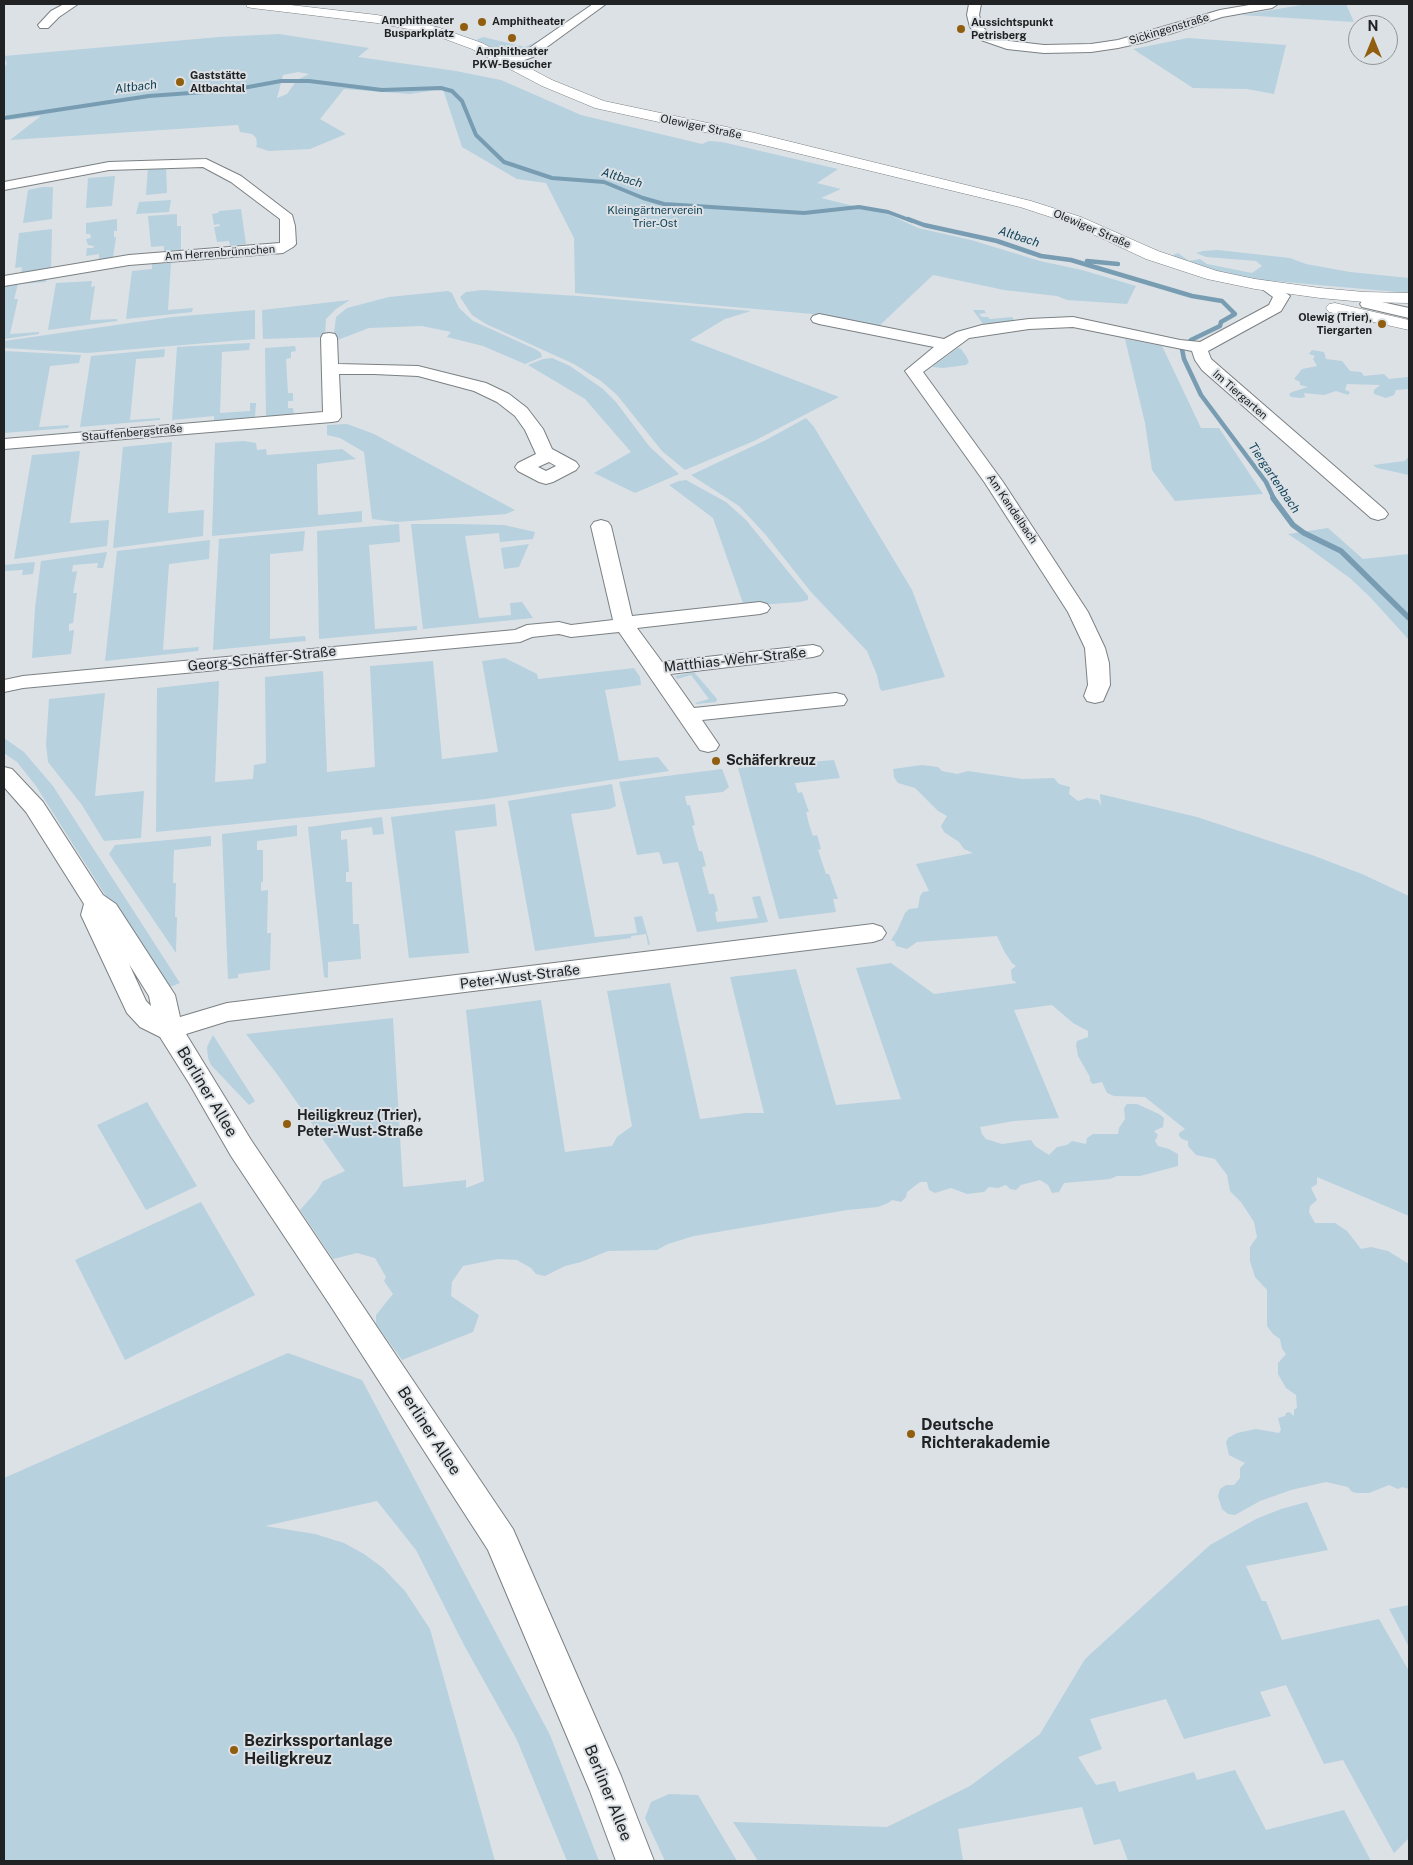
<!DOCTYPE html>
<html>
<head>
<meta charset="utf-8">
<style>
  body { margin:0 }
  #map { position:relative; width:1413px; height:1865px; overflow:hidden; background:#dce1e5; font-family:"Public Sans",sans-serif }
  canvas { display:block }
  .frame { position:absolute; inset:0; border:5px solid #202223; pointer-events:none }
  .north { position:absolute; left:1348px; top:15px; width:50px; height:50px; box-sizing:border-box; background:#dce1e5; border:1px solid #919597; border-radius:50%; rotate:0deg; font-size:14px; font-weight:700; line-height:20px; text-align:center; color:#202223 }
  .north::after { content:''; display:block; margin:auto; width:18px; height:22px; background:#915e0f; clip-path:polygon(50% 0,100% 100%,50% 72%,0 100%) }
</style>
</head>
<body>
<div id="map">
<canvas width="1413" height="1865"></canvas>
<div class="frame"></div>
<div class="north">N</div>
</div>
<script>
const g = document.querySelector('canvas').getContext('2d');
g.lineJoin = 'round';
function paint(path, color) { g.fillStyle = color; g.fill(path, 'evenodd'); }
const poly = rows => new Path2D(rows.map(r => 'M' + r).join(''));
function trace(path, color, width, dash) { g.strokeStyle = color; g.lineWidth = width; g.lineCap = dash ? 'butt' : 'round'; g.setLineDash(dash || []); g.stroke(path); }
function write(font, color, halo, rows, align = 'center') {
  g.font = font + ' "Public Sans",sans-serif'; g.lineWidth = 4; g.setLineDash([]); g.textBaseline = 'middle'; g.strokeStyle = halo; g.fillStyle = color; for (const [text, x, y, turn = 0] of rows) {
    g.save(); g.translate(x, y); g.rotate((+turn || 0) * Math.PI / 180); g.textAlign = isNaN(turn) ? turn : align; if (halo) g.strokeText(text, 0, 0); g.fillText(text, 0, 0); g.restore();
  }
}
paint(poly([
  [1308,4,1346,4,1354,22,1241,15],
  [279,34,369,48,358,57,456,71,501,80,581,115,702,144,709,141,722,142,838,169,817,183,841,189,821,198,890,215,918,228,971,240,1040,261,1082,270,1136,286,1127,304,1067,300,1057,296,1004,290,933,275,878,327,824,315,575,293,574,238,546,183,517,179,462,147,443,89,410,94,344,89,320,119,346,134,310,149,269,151,256,147,257,144,256,138,252,134,240,132,238,125,10,140,41,116,8,120,4,111,4,67,7,64,4,56,219,37],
  [298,72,309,74,297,80,287,94,277,98,283,75],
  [483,37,525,47,542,39,514,56,507,55,476,40],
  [1188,38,1286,45,1274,94,1247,89,1193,88,1133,49],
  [166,166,167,193,146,195,148,167],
  [115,176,112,206,86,208,88,178],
  [42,187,53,187,52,219,23,223,28,190],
  [171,200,169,212,136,214,139,202],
  [241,209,246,244,230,246,229,241,217,242,214,227,220,226,219,224,214,225,212,214,218,213,219,211],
  [177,214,177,226,181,226,181,250,164,251,164,246,151,247,148,216],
  [117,219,117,231,114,231,114,237,116,237,113,258,99,260,99,254,86,256,87,248,93,248,94,246,88,245,86,239,91,238,90,234,86,234,86,223],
  [52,229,51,268,21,273,22,267,15,268,19,233],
  [1218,250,1290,258,1306,264,1350,272,1409,278,1409,293,1252,279,1219,273,1173,257,1173,255,1178,253,1189,261,1200,259,1207,264,1252,273,1262,266,1256,261,1206,257,1196,253,1203,251],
  [171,263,168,310,193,308,192,312,126,319,132,271,152,269,152,264],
  [47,278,46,282,18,284,14,299,18,299,10,334,39,332,39,334,4,339,4,285],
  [92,281,91,287,95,286,90,320,117,319,117,321,48,330,56,283],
  [482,290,578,296,751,311,725,319,690,340,839,397,754,441,685,470,662,451,617,395,601,381,574,364,486,324,472,315,460,297,466,292],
  [448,291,452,293,459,308,473,321,535,349,541,353,542,357,525,364,483,346,447,337,451,332,422,326,369,328,335,341,334,333,336,317,347,308,389,297],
  [350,300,336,309,326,319,325,337,263,339,262,310],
  [255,310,255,339,87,353,4,348,4,341,172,317],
  [973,310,984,310,986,313,979,314,982,317,988,317,990,319,1012,317,1015,321,983,324],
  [1125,339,1162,346,1201,428,1219,428,1263,494,1175,501,1152,470,1145,423],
  [250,343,249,350,222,352,220,413,250,411,250,403,256,403,255,417,214,421,214,416,172,420,177,347],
  [295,346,296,351,291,352,291,358,286,359,288,393,293,393,293,401,288,401,288,408,293,408,294,415,266,417,265,348],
  [958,348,961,349,966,356,969,362,966,365,943,368,932,367],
  [165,349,164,357,136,359,130,420,160,418,160,420,80,427,91,356],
  [1312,350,1324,352,1326,359,1342,361,1350,371,1361,372,1364,376,1384,374,1389,379,1408,377,1409,389,1396,390,1394,395,1386,398,1374,394,1374,390,1380,385,1347,384,1345,390,1350,392,1348,395,1336,391,1324,395,1304,393,1305,397,1302,398,1291,397,1289,394,1292,392,1308,387,1300,385,1300,382,1294,379,1302,369,1317,366,1313,359,1315,356,1309,354],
  [4,351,81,355,79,363,50,366,39,427,69,425,68,428,4,433],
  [552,358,570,366,603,389,616,402,649,446,679,474,635,493,594,473,631,452,585,399,528,365,543,359],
  [806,418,814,427,912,590,945,677,882,691,880,689,877,675,867,651,811,592,765,534,739,506,691,475,766,440],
  [347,424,374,434,515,510,506,514,397,522,372,519,364,452,340,438,327,435,327,425],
  [244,441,256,443,257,450,266,449,267,455,342,449,356,459,317,464,318,515,362,511,362,522,212,536,215,443],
  [172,442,168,513,204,510,203,536,113,548,123,447],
  [80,451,70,523,109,520,107,546,14,559,32,455],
  [1409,456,1409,475,1377,468,1373,465,1405,461],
  [686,480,726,502,746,520,808,596,808,600,800,602,744,606,713,518,669,485,679,481],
  [399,524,400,542,369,545,375,629,417,626,417,630,319,639,317,531],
  [455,524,504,525,535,532,533,539,500,542,499,533,465,536,479,618,511,615,510,603,522,602,533,618,423,629,411,524],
  [1328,528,1363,559,1409,554,1409,640,1371,598,1351,579,1306,546,1288,534],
  [305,531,303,551,270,554,270,639,305,636,306,641,213,650,219,539],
  [210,540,209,559,169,564,163,650,199,647,198,651,105,661,117,551],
  [529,544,519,567,504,569,501,548],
  [107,552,103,568,97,568,98,563,73,565,72,572,77,571,73,593,77,593,73,623,69,624,69,631,74,630,71,654,32,658,35,608,41,561],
  [35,562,33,574,22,575,23,570,4,571,4,565],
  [505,658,537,674,538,679,634,668,640,677,641,685,605,690,619,761,658,757,669,771,486,799,156,832,157,688,219,681,215,782,253,779,254,765,266,763,265,677,323,671,327,772,375,767,370,666,433,661,442,759,498,752,482,661],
  [694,672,717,699,716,702,697,704,695,703,709,699,691,675,677,679,675,676],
  [105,693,95,796,144,791,141,838,104,841,82,805,48,762,46,745,49,699],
  [4,738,24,752,53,786,180,983,165,989,36,786,17,762,4,753],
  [834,760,840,778,795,783,798,793,802,792,809,812,806,812,809,824,813,836,817,835,821,849,818,850,826,874,829,874,838,899,833,899,836,912,779,919,738,768],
  [922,765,938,767,942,771,957,774,968,771,1022,779,1054,778,1059,784,1070,787,1069,794,1078,801,1087,798,1098,800,1101,806,1100,794,1197,817,1312,855,1362,874,1409,896,1409,1216,1317,1177,1317,1184,1311,1188,1317,1200,1310,1206,1309,1212,1315,1223,1335,1223,1347,1231,1361,1249,1371,1247,1388,1251,1409,1264,1409,1489,1402,1487,1398,1489,1389,1485,1369,1493,1357,1493,1352,1492,1348,1487,1326,1482,1291,1490,1260,1501,1235,1515,1228,1514,1222,1509,1218,1496,1220,1489,1226,1485,1234,1485,1240,1478,1240,1468,1245,1463,1229,1455,1226,1442,1228,1438,1237,1433,1256,1429,1279,1433,1281,1430,1278,1418,1285,1416,1286,1413,1289,1412,1294,1416,1294,1410,1297,1408,1296,1395,1286,1388,1278,1374,1278,1363,1286,1354,1282,1349,1280,1339,1273,1334,1267,1326,1267,1290,1255,1277,1250,1261,1250,1247,1257,1237,1254,1222,1241,1202,1230,1191,1227,1175,1215,1159,1196,1155,1188,1146,1188,1141,1182,1139,1179,1136,1179,1133,1185,1129,1145,1097,1114,1096,1107,1093,1102,1082,1093,1084,1090,1081,1090,1077,1078,1056,1076,1045,1077,1041,1088,1037,1088,1031,1073,1023,1052,1005,1014,1010,1059,1118,1014,1121,980,1127,982,1134,986,1139,1002,1144,1031,1140,1035,1146,1049,1155,1057,1147,1067,1145,1072,1141,1086,1144,1087,1138,1093,1134,1118,1134,1119,1128,1125,1119,1124,1108,1127,1104,1137,1104,1159,1114,1164,1118,1163,1127,1154,1131,1158,1135,1155,1141,1158,1146,1169,1149,1178,1154,1178,1166,1140,1176,1117,1176,1110,1179,1064,1183,1059,1192,1052,1193,1048,1185,1040,1180,1021,1185,1016,1190,1010,1189,1006,1185,998,1188,989,1187,984,1192,967,1194,951,1188,935,1193,929,1190,927,1182,920,1182,907,1192,906,1197,901,1202,892,1200,888,1203,878,1207,847,1210,694,1236,668,1244,657,1250,608,1251,581,1262,565,1266,545,1276,536,1274,531,1268,517,1260,498,1259,463,1266,452,1282,451,1296,479,1315,473,1332,402,1360,376,1324,376,1315,393,1294,384,1281,386,1277,375,1258,357,1253,333,1259,300,1210,316,1192,323,1181,345,1171,277,1074,246,1034,393,1018,403,1187,466,1180,466,1188,484,1181,466,1010,541,1000,565,1152,612,1146,617,1137,632,1126,607,991,670,983,700,1119,746,1113,764,1113,730,977,796,969,836,1105,901,1099,856,968,891,963,934,994,1017,983,1012,980,1011,970,1016,966,1012,963,1004,951,997,936,917,942,907,949,896,946,895,942,891,940,897,931,905,913,909,909,918,908,920,896,923,892,929,891,916,864,973,853,964,849,959,842,944,832,941,826,947,816,938,811,915,788,898,783,894,777,893,769],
  [722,769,729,787,723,792,685,796,687,805,690,805,695,825,692,826,699,851,702,851,706,866,702,867,709,894,714,894,718,911,715,912,717,922,758,918,752,897,760,896,768,922,697,932,678,862,663,864,659,852,637,855,619,782],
  [612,784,616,806,610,809,571,814,595,937,637,933,634,917,642,916,650,944,648,945,646,934,631,936,631,938,535,951,508,801],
  [495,804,497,826,455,831,469,953,409,958,391,817],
  [382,817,384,834,373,835,372,827,341,831,341,840,347,839,349,872,346,872,346,882,352,882,353,924,359,924,361,959,328,962,328,978,324,977,308,827],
  [297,825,297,836,257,841,257,850,263,850,263,882,261,882,261,891,268,890,267,933,271,933,270,970,238,974,238,978,228,979,222,834],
  [211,836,211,846,174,850,173,883,176,883,175,917,177,917,176,953,109,854,115,845],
  [213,1035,255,1101,249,1105,211,1065,208,1058,207,1047],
  [147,1102,197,1186,146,1210,97,1125],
  [201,1202,255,1295,125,1360,75,1260],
  [288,1353,362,1380,550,1735,599,1861,567,1861,517,1740,464,1645,416,1550,377,1501,265,1526,315,1534,344,1543,364,1554,383,1568,405,1591,430,1629,495,1861,4,1861,4,1478],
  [1307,1502,1328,1550,1246,1566,1262,1601,1266,1601,1282,1640,1379,1619,1409,1671,1409,1838,1394,1853,1343,1760,1324,1764,1286,1685,1260,1692,1271,1716,1184,1739,1166,1699,1090,1719,1102,1749,1078,1757,1096,1785,1115,1781,1119,1792,1194,1772,1197,1780,1235,1770,1266,1830,1344,1810,1371,1861,1128,1861,1120,1839,1094,1845,1082,1807,958,1829,963,1861,758,1861,733,1822,887,1827,970,1786,1040,1734,1085,1659,1210,1545,1256,1519,1281,1509],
  [1409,1605,1409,1647,1389,1609],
  [669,1794,698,1795,737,1861,665,1861,645,1818,651,1802]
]), '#b7d1df');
trace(poly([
  [4,118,149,96,232,90,281,81,309,81,382,90,441,88,452,91,462,101,476,135,504,162,552,178,604,182,643,198,664,204,804,213,859,207,888,212,912,221]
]), '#789db2', 4);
trace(poly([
  [908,219,924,225,997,241,1041,256,1071,260,1192,296,1222,301,1235,314,1221,322,1220,326,1191,340,1182,349,1184,359,1201,395,1266,482,1274,499],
  [1087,261,1118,264]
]), '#789db2', 4.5);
trace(poly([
  [1273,498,1293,525,1304,533,1341,551,1409,618]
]), '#789db2', 5.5);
const minor = poly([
  [64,4,78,4,59,17,48,28,40,28,38,25,51,11,64,4],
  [593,4,606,4,533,57,507,66,501,62,503,59,525,51,593,4],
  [969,4,981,4,979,15,982,26,989,34,1009,41,1044,45,1091,44,1118,40,1220,10,1255,4,1278,4,1272,8,1222,17,1145,42,1118,48,1091,52,1044,53,1007,49,981,40,970,27,967,15,969,4],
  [206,159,241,176,292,215,295,226,296,244,293,247,283,253,129,265,4,286,4,276,129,255,280,243,280,219,231,182,203,167,109,170,4,190,4,182,109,162,206,159],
  [1266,281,1272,283,1290,296,1281,311,1208,351,1211,359,1385,510,1388,514,1385,518,1378,520,1371,518,1202,370,1195,360,1192,351,1073,327,1029,329,969,338,923,372,1003,482,1088,612,1105,648,1109,663,1110,685,1103,701,1095,703,1087,701,1084,696,1088,685,1085,648,1068,612,985,483,905,371,934,347,819,324,813,322,811,319,813,316,819,314,944,339,957,332,982,325,1029,319,1073,317,1180,340,1200,342,1269,305,1273,297,1258,286,1260,283,1266,281],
  [1368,299,1409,308,1409,318,1362,307,1360,304,1362,301,1368,299],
  [329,333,335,334,337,338,338,364,418,366,486,383,509,394,527,408,543,429,552,449,576,462,579,466,576,470,553,482,546,484,539,482,518,471,515,467,518,463,536,454,525,430,515,416,497,402,474,391,418,376,374,374,339,374,341,417,338,421,332,422,4,449,4,439,323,412,321,338,323,334,329,333],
  [549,462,556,466,546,471,538,467,549,462],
  [601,520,608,522,611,526,632,616,760,602,767,604,770,608,767,612,760,614,637,628,662,662,813,645,820,647,823,651,820,655,813,657,670,674,694,708,836,693,844,695,847,700,844,705,702,720,719,745,716,750,708,752,700,750,619,632,571,637,559,634,532,637,520,642,23,688,4,692,4,680,23,676,515,630,527,625,559,622,571,625,613,620,591,526,594,522,601,520],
  [4,767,12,769,43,802,103,895,116,904,175,995,180,1017,227,1003,873,924,882,927,886,933,882,939,873,942,228,1021,186,1034,251,1140,513,1529,621,1776,654,1861,616,1861,590,1791,488,1550,330,1305,231,1156,189,1083,160,1037,140,1027,127,1013,81,915,84,904,26,812,4,787,4,767],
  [129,964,149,996,151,1006,146,1001,129,964]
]);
const major = poly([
  [246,4,282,4,377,15,437,27,482,43,552,80,604,101,755,133,1031,201,1081,217,1158,251,1217,271,1255,279,1320,288,1364,292,1409,293,1409,303,1364,302,1320,298,1255,289,1207,279,1146,259,1069,223,1020,207,755,143,595,108,542,86,472,49,429,33,377,23,252,8,247,7,246,4],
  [1335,303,1409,320,1409,330,1329,312,1326,308,1329,304,1335,303]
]);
trace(minor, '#7b8083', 2);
trace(major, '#7b8083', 1);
paint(minor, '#fff');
paint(major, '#fff');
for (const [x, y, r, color] of [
  [482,22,5,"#915e0f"],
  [464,27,5,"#915e0f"],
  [961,29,5,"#915e0f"],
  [512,38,5,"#915e0f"],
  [180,82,5,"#915e0f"],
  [1382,324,5,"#915e0f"],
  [716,761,5,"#915e0f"],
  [287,1124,5,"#915e0f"],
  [911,1434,5,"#915e0f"],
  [234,1750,5,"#915e0f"]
]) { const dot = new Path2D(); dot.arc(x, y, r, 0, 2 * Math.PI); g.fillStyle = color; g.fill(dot); trace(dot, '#dce1e5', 2); }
write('bold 11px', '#202223', '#dce1e5', [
  ["Amphitheater",454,21,"right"],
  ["Busparkplatz",454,34,"right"],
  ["Amphitheater",492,22],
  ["Aussichtspunkt",971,23],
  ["Petrisberg",971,36],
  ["Amphitheater",512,52,"center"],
  ["PKW-Besucher",512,65,"center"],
  ["Gaststätte",190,76],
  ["Altbachtal",190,89],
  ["Olewig (Trier),",1372,318,"right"],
  ["Tiergarten",1372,331,"right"]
], 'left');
write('11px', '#202223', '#dce1e5', [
  ["Sickingenstraße",1169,29,-17],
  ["Olewiger Straße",701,127,12],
  ["Olewiger Straße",1092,229,23],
  ["Am Herrenbrünnchen",220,253,-4],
  ["Im Tiergarten",1240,395,41],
  ["Stauffenbergstraße",132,433,-5],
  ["Am Kandelbach",1012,509,56]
]);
write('11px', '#0c3f56', '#dce1e5', [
  ["Kleingärtnerverein",655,211],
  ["Trier-Ost",655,224]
]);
write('italic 12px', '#0c3f56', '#dce1e5', [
  ["Altbach",136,87,-7],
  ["Altbach",622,178,17],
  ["Altbach",1019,237,18],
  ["Tiergartenbach",1274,478,56]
]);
write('14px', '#202223', '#dce1e5', [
  ["Georg-Schäffer-Straße",262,659,-6],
  ["Matthias-Wehr-Straße",735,660,-6],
  ["Peter-Wust-Straße",520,977,-7]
]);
write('bold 14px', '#202223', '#dce1e5', [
  ["Schäferkreuz",726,761],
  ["Heiligkreuz (Trier),",297,1116],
  ["Peter-Wust-Straße",297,1132]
], 'left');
write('16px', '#202223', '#dce1e5', [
  ["Berliner Allee",207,1092,59],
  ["Berliner Allee",429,1431,57],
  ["Berliner Allee",608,1793,68]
]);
write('bold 16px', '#202223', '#dce1e5', [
  ["Deutsche",921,1425],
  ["Richterakademie",921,1443],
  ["Bezirkssportanlage",244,1741],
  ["Heiligkreuz",244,1759]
], 'left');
</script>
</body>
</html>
